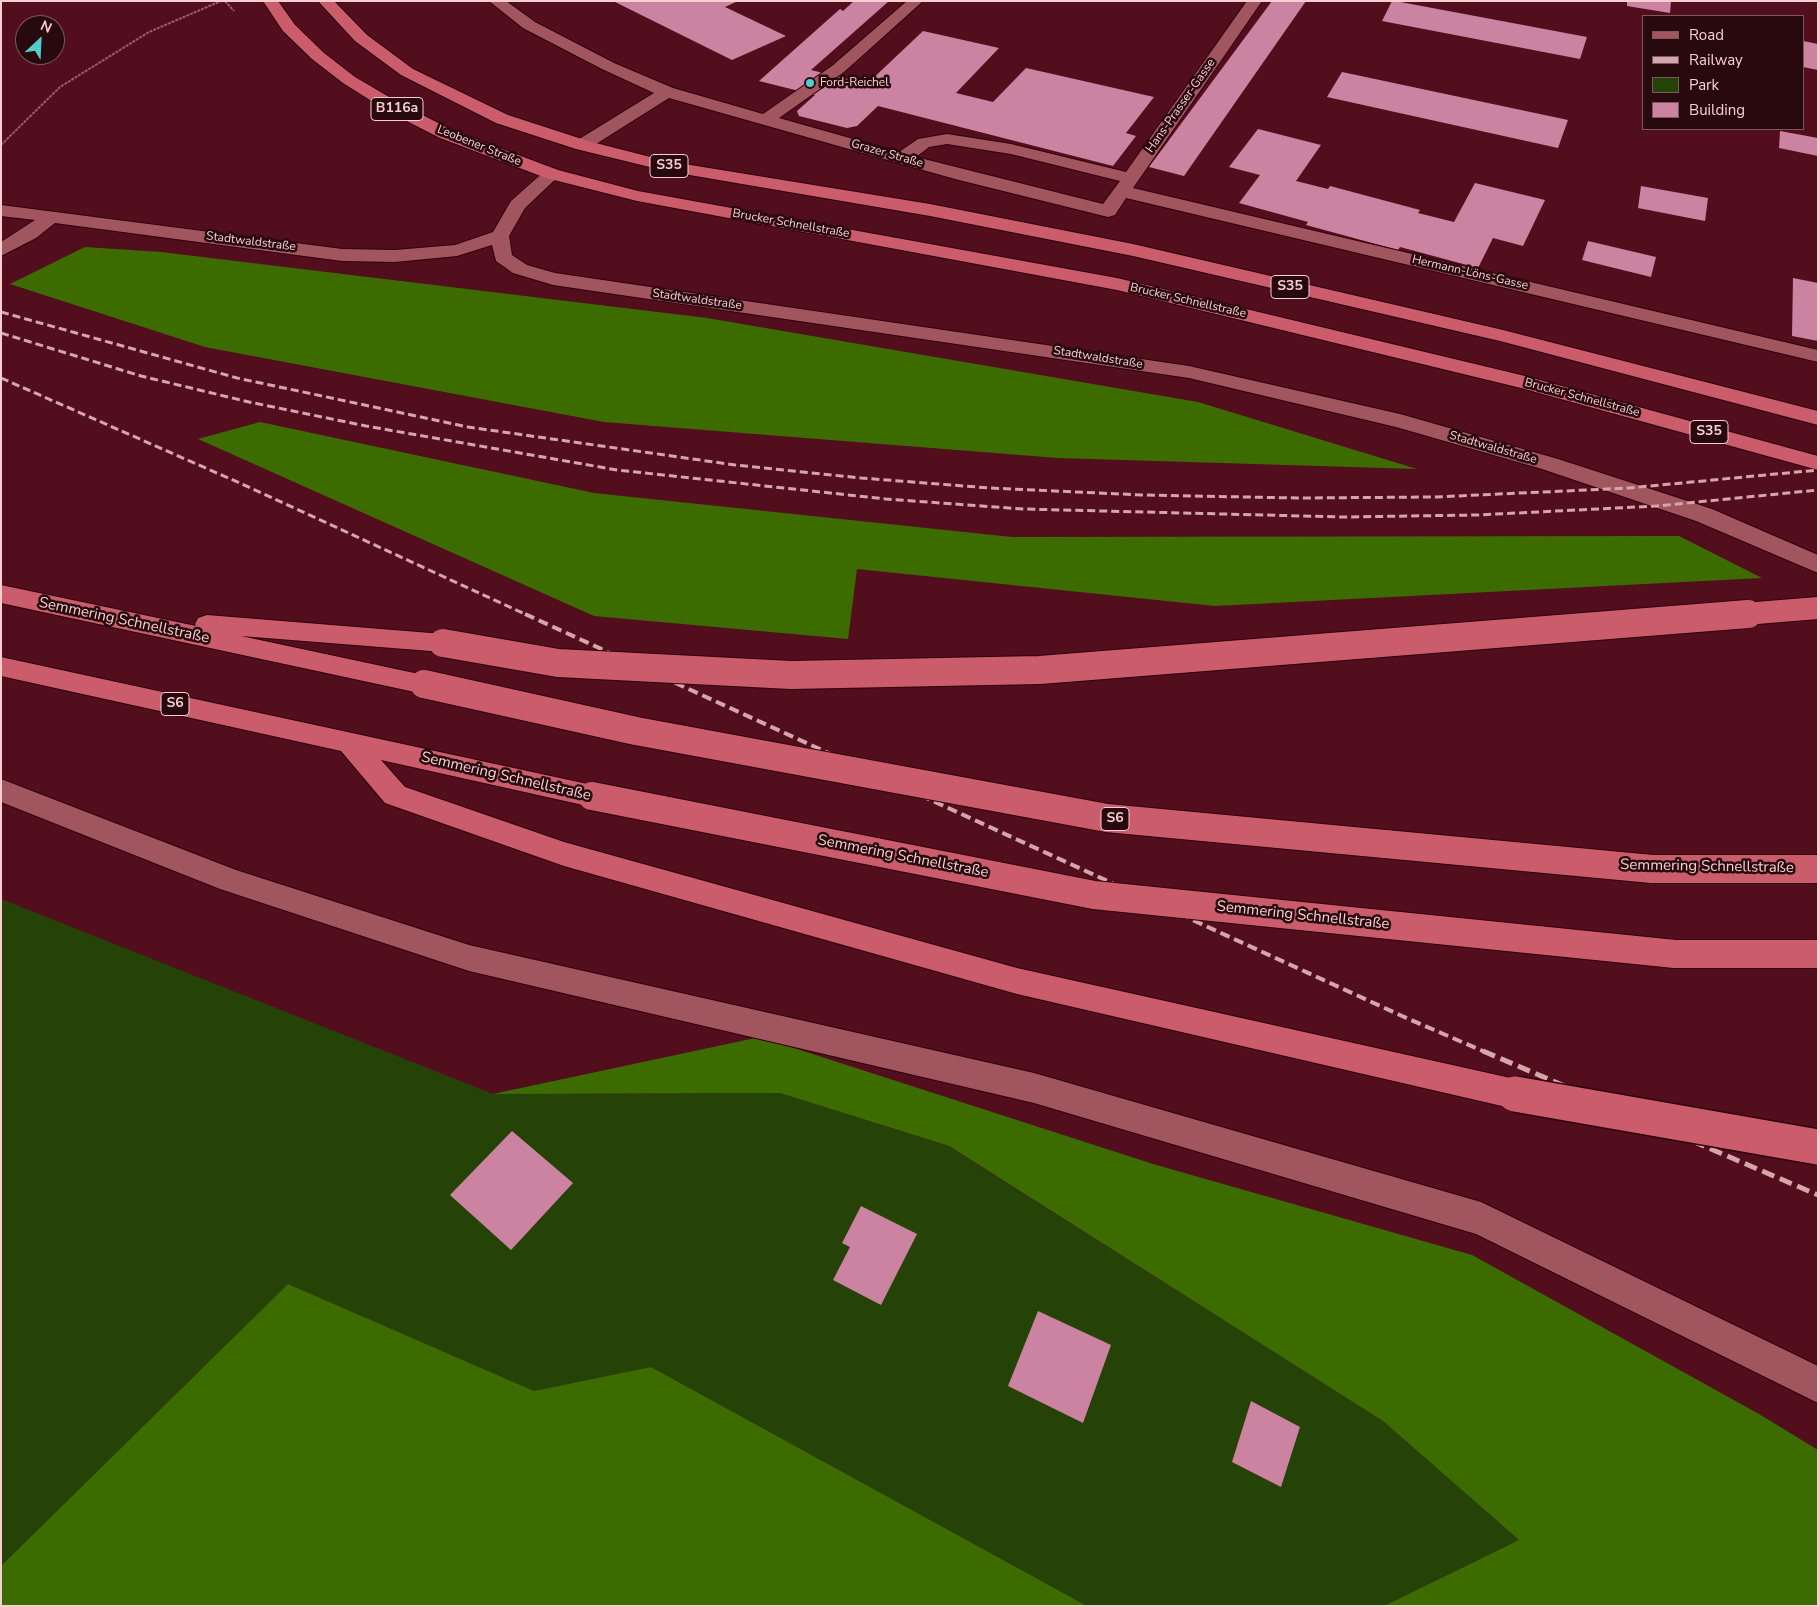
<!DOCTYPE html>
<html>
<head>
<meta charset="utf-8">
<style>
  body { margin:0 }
  #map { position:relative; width:1819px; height:1607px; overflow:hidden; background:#530e1e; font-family:"Nunito Sans",sans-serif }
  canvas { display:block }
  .frame { position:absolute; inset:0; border:2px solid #f9ced1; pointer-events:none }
  .legend { position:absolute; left:1642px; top:15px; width:162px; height:115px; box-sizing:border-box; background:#27090e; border:1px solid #7b585c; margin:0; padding:6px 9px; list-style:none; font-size:15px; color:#f9ced1 }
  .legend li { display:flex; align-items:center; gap:10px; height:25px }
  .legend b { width:25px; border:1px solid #7b585c }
  .north { position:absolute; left:15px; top:15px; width:50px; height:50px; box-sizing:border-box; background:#27090e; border:1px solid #7b585c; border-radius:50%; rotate:25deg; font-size:14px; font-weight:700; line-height:20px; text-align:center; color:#f9ced1 }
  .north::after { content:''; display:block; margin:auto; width:18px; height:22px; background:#53cdca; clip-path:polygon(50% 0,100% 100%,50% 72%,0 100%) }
</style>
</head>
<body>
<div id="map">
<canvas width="1819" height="1607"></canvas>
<div class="frame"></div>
<ul class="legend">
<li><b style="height:6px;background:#a1565f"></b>Road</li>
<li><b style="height:6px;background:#d5a5aa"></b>Railway</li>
<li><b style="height:14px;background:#254207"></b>Park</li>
<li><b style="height:14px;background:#cc82a1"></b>Building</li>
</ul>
<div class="north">N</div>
</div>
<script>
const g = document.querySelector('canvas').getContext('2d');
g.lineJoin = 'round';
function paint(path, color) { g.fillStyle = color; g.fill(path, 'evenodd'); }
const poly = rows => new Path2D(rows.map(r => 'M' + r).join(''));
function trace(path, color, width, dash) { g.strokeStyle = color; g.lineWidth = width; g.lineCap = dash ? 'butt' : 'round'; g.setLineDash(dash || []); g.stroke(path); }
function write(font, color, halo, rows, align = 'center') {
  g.font = font + ' "Nunito Sans",sans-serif'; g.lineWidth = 5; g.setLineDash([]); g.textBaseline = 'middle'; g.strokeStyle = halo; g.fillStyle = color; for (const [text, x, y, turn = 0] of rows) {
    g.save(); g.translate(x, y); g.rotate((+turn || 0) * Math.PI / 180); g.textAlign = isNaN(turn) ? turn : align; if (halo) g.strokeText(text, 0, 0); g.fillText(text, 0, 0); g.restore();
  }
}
paint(poly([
  [1,899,493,1094,780,1093,948,1146,1383,1421,1519,1540,1384,1606,1087,1606,651,1367,534,1391,288,1284,1,1566]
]), '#254207');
paint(poly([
  [85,247,161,252,707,318,1198,402,1417,469,1058,458,604,422,205,347,10,284],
  [260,422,594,493,1012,537,1679,536,1762,578,1215,606,857,569,848,639,594,616,198,439],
  [760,1037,1153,1164,1472,1255,1759,1414,1818,1450,1818,1606,1384,1606,1519,1540,1383,1421,949,1146,780,1093,493,1094],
  [288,1284,534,1391,651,1367,1087,1606,1,1606,1,1566]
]), '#3c6c00');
paint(poly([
  [613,1,738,1,725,7,786,36,732,60],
  [854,1,889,1,811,70,867,84,923,31,999,48,956,93,993,102,1026,68,1154,97,1126,133,1136,136,1113,166,878,106,857,126,847,128,799,116,797,111,815,95,759,81,840,9,843,11],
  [1272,1,1306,1,1184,176,1149,167],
  [1392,1,1395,1,1587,37,1580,59,1382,21],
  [1627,1,1671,1,1670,13,1627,6],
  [1803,41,1818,44,1818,70,1803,67],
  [1342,72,1568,120,1558,148,1327,97],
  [1258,129,1321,145,1296,181,1328,189,1330,186,1420,210,1418,213,1454,222,1475,183,1545,200,1523,246,1493,238,1478,268,1400,247,1398,250,1306,225,1308,222,1239,203,1260,175,1229,167],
  [1780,131,1818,138,1818,156,1779,148],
  [1641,186,1708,198,1705,221,1638,208],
  [1588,241,1656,257,1651,277,1582,260],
  [1793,278,1818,283,1818,341,1792,336],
  [512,1131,573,1183,511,1250,450,1195],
  [861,1206,917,1234,881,1305,833,1280,850,1247,842,1243],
  [1038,1311,1111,1345,1083,1423,1008,1386],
  [1251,1401,1300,1427,1281,1487,1232,1462]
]), '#cc82a1');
const minor = poly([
  [489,1,506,1,535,22,614,63,673,88,763,114,832,66,907,1,923,1,844,72,779,118,899,152,918,139,947,134,1011,144,1126,172,1247,1,1262,1,1133,188,1818,350,1818,362,1126,198,1115,215,1108,217,955,179,669,98,588,149,576,149,573,145,576,141,654,93,602,69,523,28,489,1],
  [947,144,1011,154,1120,181,1103,204,916,157,929,147,947,144],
  [552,169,558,170,561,174,525,208,509,236,512,255,527,265,555,273,1189,366,1400,414,1558,459,1712,509,1818,555,1818,573,1696,521,1542,469,1396,427,1189,378,553,285,513,273,496,261,492,245,457,256,395,262,342,261,55,223,36,238,1,256,1,242,35,220,1,216,1,205,342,249,395,250,455,245,493,232,511,201,546,170,552,169],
  [1,779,236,870,469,945,1034,1073,1481,1202,1818,1366,1818,1403,1476,1234,1034,1103,469,971,220,889,1,802,1,779]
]);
const highway = poly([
  [263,1,278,1,295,25,324,53,355,77,401,104,452,130,558,170,638,191,1117,278,1525,376,1818,456,1818,470,1521,388,1117,290,637,201,546,178,440,138,389,112,343,83,312,59,283,31,263,1],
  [318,1,334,1,367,35,413,69,508,115,588,141,666,161,930,204,1133,244,1503,330,1818,411,1818,425,1500,341,1133,256,930,216,666,171,576,149,496,123,401,75,355,41,318,1],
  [1,585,196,626,195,624,198,618,207,615,443,634,452,636,456,643,452,650,443,652,241,636,433,677,437,684,433,691,424,694,1,603,1,585],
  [1,657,592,785,602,788,606,796,602,804,592,807,381,760,405,787,564,842,1017,968,1515,1079,1526,1083,1531,1094,1526,1105,1515,1109,1017,994,564,866,385,803,341,751,1,676,1,657]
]);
trace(minor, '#2f000a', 2);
trace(highway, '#2f000a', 2);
trace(poly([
  [225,1,234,11],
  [1,145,60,87,149,32,221,1]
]), '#985e68', 2, [3, 1]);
paint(minor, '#a1565f');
paint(highway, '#ca5c6c');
trace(poly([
  [1,312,237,378,468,427,735,465,861,478,990,488,1142,495,1298,498,1435,497,1629,488,1818,470],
  [1,333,141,376,249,402,366,426,617,470,886,499,1023,509,1343,517,1477,515,1657,506,1818,490],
  [1,378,242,484,527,615]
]), '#d5a5aa', 3, [8, 4]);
trace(poly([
  [525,614,1402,1016,1485,1052]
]), '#d5a5aa', 4, [10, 5]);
trace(poly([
  [1483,1051,1818,1195]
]), '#d5a5aa', 5, [13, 6]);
const highwayBridgeFar2 = poly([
  [1732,615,1818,608]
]);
const highwayBridgeFar1 = poly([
  [443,643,558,663,791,675,1040,670,1748,614],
  [424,684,636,731,1107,818,1652,869,1818,869],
  [592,796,1094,895,1675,954,1818,954]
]);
const highwayBridge = poly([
  [1515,1094,1818,1147]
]);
trace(highwayBridgeFar2, '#2f000a', 24, []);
trace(highwayBridgeFar1, '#2f000a', 30, []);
trace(highwayBridge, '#2f000a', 38, []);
trace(highwayBridgeFar2, '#ca5c6c', 22);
trace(highwayBridgeFar1, '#ca5c6c', 28);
trace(highwayBridge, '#ca5c6c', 35);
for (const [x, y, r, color] of [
  [810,83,5,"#53cdca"]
]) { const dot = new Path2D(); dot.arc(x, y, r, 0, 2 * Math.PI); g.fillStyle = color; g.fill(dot); trace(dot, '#27090e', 2); }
write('12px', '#f9ced1', '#27090e', [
  ["Ford-Reichel",820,83]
], 'left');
write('12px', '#f9ced1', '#27090e', [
  ["Hans-Prasser-Gasse",1181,106,-55],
  ["Leobener Straße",479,146,22],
  ["Grazer Straße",887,154,16],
  ["Brucker Schnellstraße",791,224,10],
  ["Stadtwaldstraße",251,242,7],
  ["Hermann-Löns-Gasse",1470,273,13],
  ["Stadtwaldstraße",697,300,8],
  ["Brucker Schnellstraße",1188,301,13],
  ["Stadtwaldstraße",1098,358,9],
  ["Brucker Schnellstraße",1582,398,15],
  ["Stadtwaldstraße",1493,448,16]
]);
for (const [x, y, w] of [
  [397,109,52],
  [669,166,38],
  [1290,287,38],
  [1709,432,38],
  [175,704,28],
  [1115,819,28]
]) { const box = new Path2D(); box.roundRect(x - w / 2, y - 11.5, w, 23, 4); g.fillStyle = '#27090e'; g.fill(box); trace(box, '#f9ced1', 1); }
write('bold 14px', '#f9ced1', null, [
  ["B116a",397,109],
  ["S35",669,166],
  ["S35",1290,287],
  ["S35",1709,432],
  ["S6",175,704],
  ["S6",1115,819]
]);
write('15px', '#f9ced1', '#27090e', [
  ["Semmering Schnellstraße",124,621,12],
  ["Semmering Schnellstraße",506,777,13],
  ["Semmering Schnellstraße",903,857,11],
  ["Semmering Schnellstraße",1707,867,1],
  ["Semmering Schnellstraße",1303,916,6]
]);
</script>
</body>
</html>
